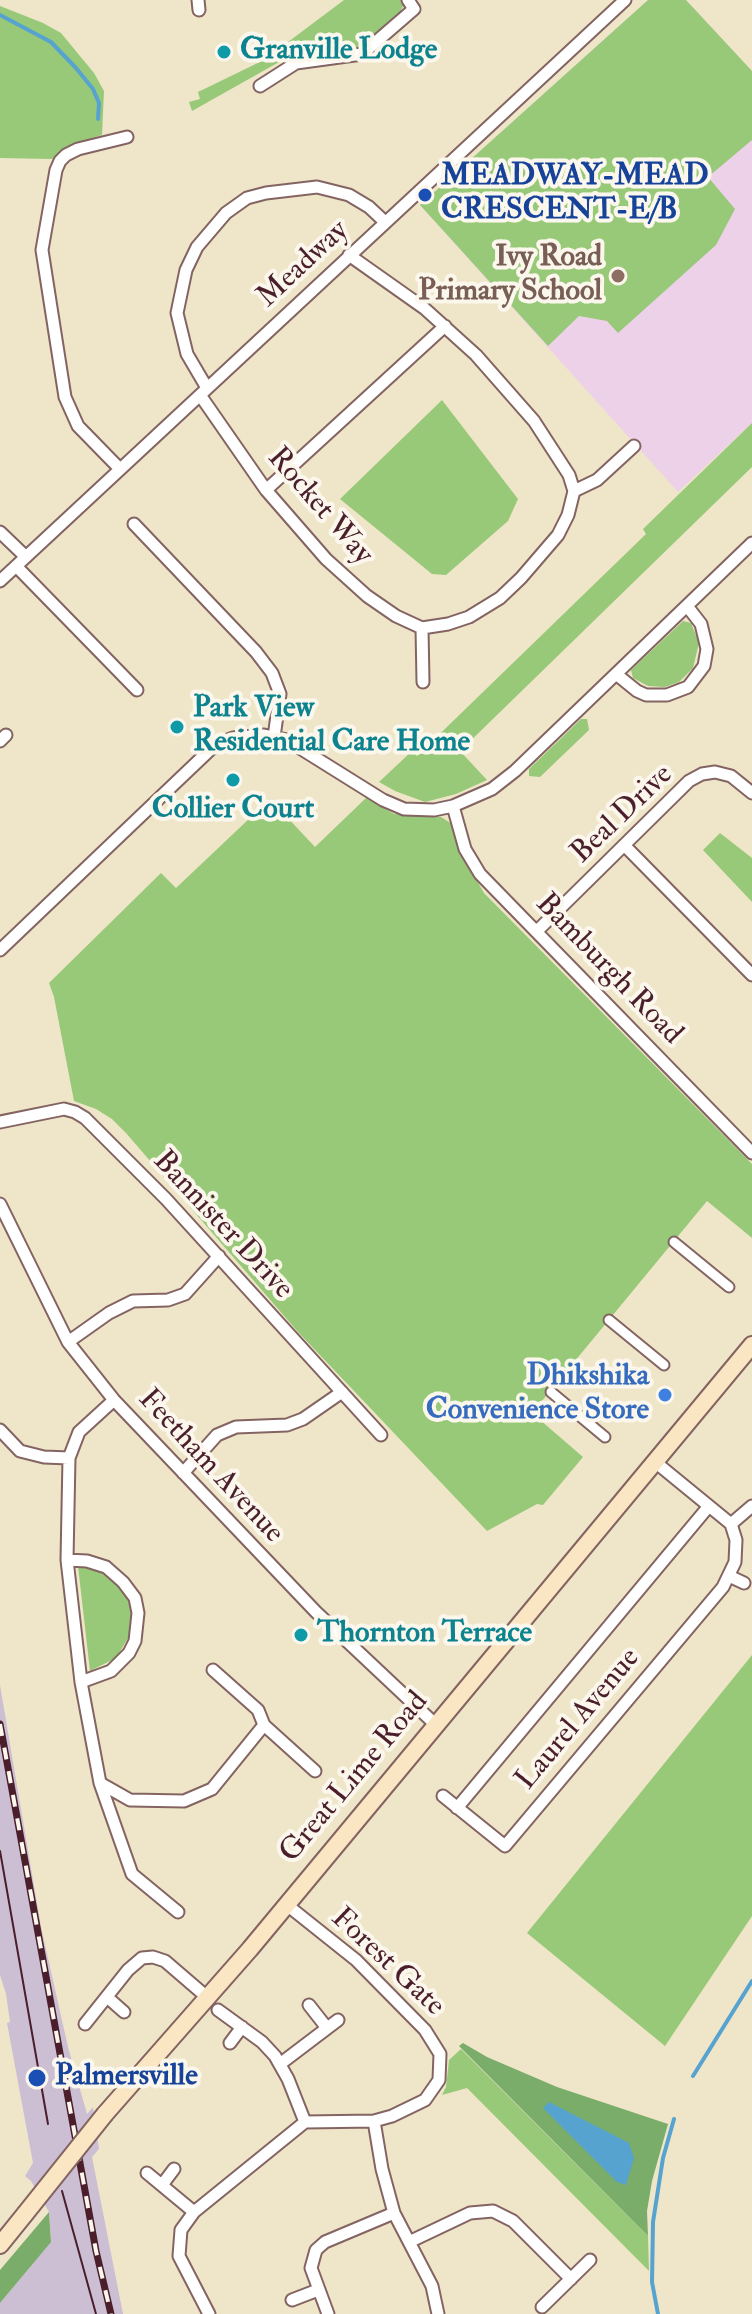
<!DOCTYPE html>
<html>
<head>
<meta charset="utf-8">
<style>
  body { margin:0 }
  canvas { display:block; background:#efe5c8 }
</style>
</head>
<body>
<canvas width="752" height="2314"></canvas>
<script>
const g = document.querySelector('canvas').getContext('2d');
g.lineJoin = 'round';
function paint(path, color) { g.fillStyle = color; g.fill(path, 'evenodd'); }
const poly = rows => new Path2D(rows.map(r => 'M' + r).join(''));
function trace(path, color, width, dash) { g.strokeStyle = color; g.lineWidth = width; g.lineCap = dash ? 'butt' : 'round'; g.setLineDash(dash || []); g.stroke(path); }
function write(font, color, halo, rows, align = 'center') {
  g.font = font + ' "IM FELL Double Pica",serif'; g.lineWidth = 8; g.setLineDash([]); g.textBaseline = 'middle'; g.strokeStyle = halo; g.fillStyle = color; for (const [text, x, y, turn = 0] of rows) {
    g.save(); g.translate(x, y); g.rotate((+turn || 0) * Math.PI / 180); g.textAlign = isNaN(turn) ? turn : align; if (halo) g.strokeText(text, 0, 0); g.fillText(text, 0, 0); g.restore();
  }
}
paint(poly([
  [648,0,686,0,752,71,752,423,678,492,420,205]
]), '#edd1e9');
paint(poly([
  [0,1685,41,1927,68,2047,87,2114,93,2107,99,2149,92,2157,123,2314,0,2314,0,2303,51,2241,49,2212,31,2181,25,2176,33,2163,7,2023,10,2022,6,1994,0,1975]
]), '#ccbfd4');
paint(poly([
  [344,0,401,0,404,4,399,15,366,46,288,57,192,111,189,102,200,99,198,92,264,60],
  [648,0,686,0,752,71,752,140,708,177,735,209,716,245,618,333,607,321,579,316,548,346,420,205],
  [0,6,43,23,61,33,94,73,104,91,102,135,68,146,52,159,0,158],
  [442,400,518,499,508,521,446,575,432,574,340,499],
  [752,423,752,467,460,751,487,780,456,794,425,802,395,791,379,782,412,751,417,756,646,534,643,529],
  [683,621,691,623,699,643,693,668,679,682,665,687,648,686,633,678,631,670],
  [581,719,587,719,589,730,540,777,529,776,529,769],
  [366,798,394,814,441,817,452,824,462,855,484,893,752,1164,752,1238,707,1201,532,1413,583,1457,543,1505,537,1504,487,1531,298,1332,126,1133,112,1119,96,1109,74,1101,54,997,49,983,161,873,176,888,270,799,315,847],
  [720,833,752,858,752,902,703,850],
  [78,1566,102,1571,122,1586,132,1611,128,1638,116,1658,90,1671],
  [752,1655,752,1916,665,2046,527,1933],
  [461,2049,648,2236,649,2271,467,2088,442,2095,446,2087,449,2060]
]), '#98c979');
paint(poly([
  [463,2043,487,2057,557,2087,668,2124,652,2181,647,2211,648,2236,459,2046],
  [49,2212,51,2242,0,2303,0,2270]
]), '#7aad69');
paint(poly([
  [549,2102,629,2143,634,2158,626,2185,617,2182,543,2108]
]), '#57a3d0');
trace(poly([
  [0,15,51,42,76,68,93,89,99,103,98,119],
  [693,2076,752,1981],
  [658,2314,652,2282,653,2222,663,2158,674,2119]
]), '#57a3d0', 4);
const pedestrian = poly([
  [674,1242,729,1287],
  [609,1320,664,1365],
  [551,1392,605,1437]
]);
const minor = poly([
  [198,0,199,10],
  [260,86,296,63,362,54,414,9,408,0],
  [207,388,187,354,177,313,186,270,197,247,226,213,247,198,266,193,317,187,349,195,369,207,385,222],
  [200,395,266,490,326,559,367,596,396,616,422,628,448,624,469,617,500,598,521,578,558,535,568,515,574,491,569,475,534,421,476,355,424,308,349,255],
  [120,469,78,426,65,397,42,250,56,170,60,161,66,155,78,149,127,137],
  [266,490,445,326],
  [574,491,597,480,634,446],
  [134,524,256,652,272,673,280,694,274,737],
  [0,532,26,557],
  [16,566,137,690],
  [0,581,625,0],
  [422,628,423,682],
  [616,674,637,691,646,695,667,695,688,687,704,666,707,649,701,624,687,606],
  [0,741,6,735],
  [453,806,465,849,480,874,752,1153],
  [625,846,752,975],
  [537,931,689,781,702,774,715,772,731,776,752,793],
  [0,950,214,746,233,738,264,735,287,740,383,800,404,809,434,810,453,806,492,789,515,771,752,543],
  [0,1122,64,1109,75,1112,85,1118,166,1199,381,1435],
  [0,1204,68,1342,114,1400,316,1612,436,1725],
  [68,1342,109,1313,133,1301,168,1300,185,1294,219,1256],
  [114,1400,79,1432,69,1458,67,1560,81,1682,100,1783,132,1874,178,1912],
  [0,1430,20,1451,44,1457,69,1458],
  [183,1473,217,1435,236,1427,287,1425,303,1419,342,1392],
  [731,1524,752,1506],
  [67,1560,87,1561,106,1567,123,1582,135,1598,138,1613,135,1641,129,1653,111,1671,81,1682],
  [729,1576,744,1583],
  [264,1725,315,1771],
  [100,1783,130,1800,184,1801,212,1789,264,1725,258,1710,213,1670],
  [443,1796,505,1846,723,1587,735,1562,736,1540,731,1524,654,1461],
  [457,1808,709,1506],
  [107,1997,124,2012],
  [309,2005,327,2028],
  [218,2010,262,2042,275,2056,288,2079,305,2122],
  [85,2024,128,1970,142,1958,153,1957,165,1961,208,1998],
  [230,2043,242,2027],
  [280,2064,338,2020],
  [374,2121,382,2169,394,2213,432,2286,438,2314],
  [147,2173,194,2212],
  [162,2185,174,2169],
  [409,2242,470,2213,493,2211,513,2221,571,2279],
  [292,2300,318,2290],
  [542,2307,590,2260],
  [209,2314,179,2256,181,2230,194,2212,305,2122,374,2121,392,2116,425,2100,439,2080,440,2054,425,2030,356,1960,287,1905],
  [328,2314,311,2268,316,2250,325,2242,394,2213]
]);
const secondary = poly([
  [105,2114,250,1949,752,1345],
  [0,2245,25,2214]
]);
trace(pedestrian, '#846462', 13);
trace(minor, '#846462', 15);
trace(secondary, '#846462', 20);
trace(pedestrian, '#fff', 9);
trace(minor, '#fff', 11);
trace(secondary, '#fbe6c3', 16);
trace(poly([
  [0,1851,48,2124],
  [62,2191,96,2314]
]), '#4a1f2b', 2);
const rail = poly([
  [0,1724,96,2251,111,2314]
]);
trace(rail, '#4a1f2b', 7);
trace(rail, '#fbf7ec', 4, [12]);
const secondaryBridge = poly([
  [25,2214,105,2114]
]);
trace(secondaryBridge, '#846462', 20, []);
trace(secondaryBridge, '#fbe6c3', 16);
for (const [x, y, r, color] of [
  [224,52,8,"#0f9aa8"],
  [425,195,8,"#1a4fb4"],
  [618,276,8,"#8d6e63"],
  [177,727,8,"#0f9aa8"],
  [233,780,8,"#0f9aa8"],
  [665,1395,8,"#3f7fe0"],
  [301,1635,8,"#0f9aa8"],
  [37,2078,10,"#1a4fb4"]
]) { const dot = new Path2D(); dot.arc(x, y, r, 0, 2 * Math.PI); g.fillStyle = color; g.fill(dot); trace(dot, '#fbf7ec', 3); }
write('bold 30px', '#0d838f', '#fbf7ec', [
  ["Granville Lodge",240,52],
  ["Park View",193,710],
  ["Residential Care Home",193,744],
  ["Collier Court",233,811,"center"],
  ["Thornton Terrace",317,1635]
], 'left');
write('bold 30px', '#164399', '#fbf7ec', [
  ["MEADWAY-MEAD",441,178],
  ["CRESCENT-E/B",441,212],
  ["Palmersville",55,2078]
], 'left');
write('bold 30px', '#785e54', '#fbf7ec', [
  ["Ivy Road",602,259],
  ["Primary School",602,293]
], 'right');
write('30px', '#4a1f2b', '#fbf7ec', [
  ["Meadway",304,265,-43],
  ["Rocket Way",319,507,49],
  ["Beal Drive",623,815,-44],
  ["Bamburgh Road",608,970,46],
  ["Bannister Drive",222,1226,47],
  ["Feetham Avenue",210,1467,47],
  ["Laurel Avenue",579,1720,-50],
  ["Great Lime Road",355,1778,-50],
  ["Forest Gate",387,1963,43]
]);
write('bold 30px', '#366cbe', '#fbf7ec', [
  ["Dhikshika",649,1378],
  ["Convenience Store",649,1412]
], 'right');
</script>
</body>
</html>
